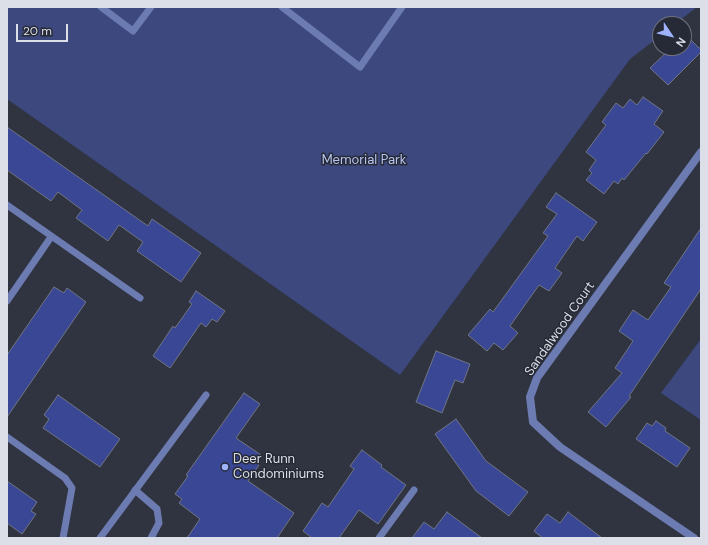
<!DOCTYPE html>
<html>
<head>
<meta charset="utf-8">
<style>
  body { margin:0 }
  #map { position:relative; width:708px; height:545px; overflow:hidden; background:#303440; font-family:"DM Sans",sans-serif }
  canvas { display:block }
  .frame { position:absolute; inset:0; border:8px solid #dcdfe7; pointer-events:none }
  .north { position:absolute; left:652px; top:16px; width:40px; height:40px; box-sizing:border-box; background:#262a36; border:1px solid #6f727d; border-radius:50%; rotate:125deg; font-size:11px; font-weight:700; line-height:16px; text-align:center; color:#dcdfe7 }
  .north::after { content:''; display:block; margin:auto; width:14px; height:18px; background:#9fb3fd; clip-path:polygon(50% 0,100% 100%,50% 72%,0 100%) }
  .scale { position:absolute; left:16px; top:24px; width:52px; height:18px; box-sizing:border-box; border:2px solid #dcdfe7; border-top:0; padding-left:5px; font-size:12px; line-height:14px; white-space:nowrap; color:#dcdfe7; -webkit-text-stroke:3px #262a36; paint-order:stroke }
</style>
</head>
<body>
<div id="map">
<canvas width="708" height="545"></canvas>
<div class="frame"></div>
<div class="north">N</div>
<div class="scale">20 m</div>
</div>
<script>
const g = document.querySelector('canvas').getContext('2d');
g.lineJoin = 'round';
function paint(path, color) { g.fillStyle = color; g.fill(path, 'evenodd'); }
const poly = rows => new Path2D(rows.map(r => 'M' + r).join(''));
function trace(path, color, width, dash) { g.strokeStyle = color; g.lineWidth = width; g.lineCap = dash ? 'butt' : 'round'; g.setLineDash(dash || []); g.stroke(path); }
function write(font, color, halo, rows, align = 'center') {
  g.font = font + ' "DM Sans",sans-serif'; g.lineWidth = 3; g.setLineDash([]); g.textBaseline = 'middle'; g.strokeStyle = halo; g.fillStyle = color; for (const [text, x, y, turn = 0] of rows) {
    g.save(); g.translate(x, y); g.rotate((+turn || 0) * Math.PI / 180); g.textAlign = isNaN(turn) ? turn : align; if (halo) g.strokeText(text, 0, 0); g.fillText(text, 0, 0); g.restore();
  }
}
paint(poly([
  [7,7,697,7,675,24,660,24,660,36,630,59,400,375,7,99],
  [701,339,701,420,661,393]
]), '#3d497e');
const building = poly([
  [684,33,699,48,701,48,701,52,668,85,650,68,671,48,684,48,684,33],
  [643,97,663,111,654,124,664,132,647,154,646,153,624,180,622,178,618,184,614,181,604,194,586,180,592,173,589,170,596,160,586,152,606,125,602,122,616,103,623,108,630,99,637,105,643,97],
  [7,127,148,226,152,219,201,253,181,282,137,251,143,242,119,225,108,241,76,218,82,210,58,192,51,201,7,170,7,127],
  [556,193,597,222,583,241,577,236,555,268,562,273,549,291,539,285,510,326,518,333,503,350,494,343,487,351,468,335,490,309,493,312,548,236,543,233,557,214,546,207,556,193],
  [701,228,701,289,629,396,631,397,606,427,588,412,622,373,615,368,633,341,619,331,633,310,648,320,671,287,664,283,701,228],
  [54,287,64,293,67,288,86,302,7,417,7,355,54,287],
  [196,291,225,311,217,322,212,319,206,327,201,323,170,368,153,356,173,326,175,328,192,304,189,302,196,291],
  [436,351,470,364,463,383,455,380,442,413,416,402,436,351],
  [244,393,260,404,236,438,261,455,256,462,259,465,248,481,294,513,277,538,187,538,200,519,179,503,182,499,175,494,188,476,186,475,244,393],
  [58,395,120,439,100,467,43,428,49,419,44,415,58,395],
  [456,419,486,461,528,492,509,516,476,491,435,434,456,419],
  [656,421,666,428,665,431,690,448,677,467,636,439,647,423,652,426,656,421],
  [362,450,382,465,381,467,406,485,378,524,359,510,339,538,312,538,303,531,322,503,328,507,354,469,350,466,362,450],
  [7,481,37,502,31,511,36,514,22,534,7,523,7,481],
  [447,512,482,538,412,538,424,522,434,529,447,512],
  [568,512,602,538,543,538,534,531,547,514,560,523,568,512]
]);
paint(building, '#394795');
trace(building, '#707583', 1);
trace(poly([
  [101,7,133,31,151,7],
  [282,7,360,67,402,7],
  [7,205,140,298],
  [7,301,51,237],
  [7,437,65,478,72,488,63,538],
  [135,490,157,509,159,523,151,538],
  [100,538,206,395],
  [379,538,414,490]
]), '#6c7bb1', 7);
trace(poly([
  [694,538,560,447,533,422,530,397,537,378,701,152]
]), '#6c7bb1', 8);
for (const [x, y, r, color] of [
  [225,467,4,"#9fb3fd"]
]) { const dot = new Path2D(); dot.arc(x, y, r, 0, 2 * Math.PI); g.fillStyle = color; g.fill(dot); trace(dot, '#262a36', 1.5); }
write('13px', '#b8c5f0', '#262a36', [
  ["Memorial Park",364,161]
]);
write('13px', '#dcdfe7', '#262a36', [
  ["Sandalwood Court",560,329,-55]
]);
write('13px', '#dcdfe7', '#262a36', [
  ["Deer Runn",233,460],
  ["Condominiums",233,475]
], 'left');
</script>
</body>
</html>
